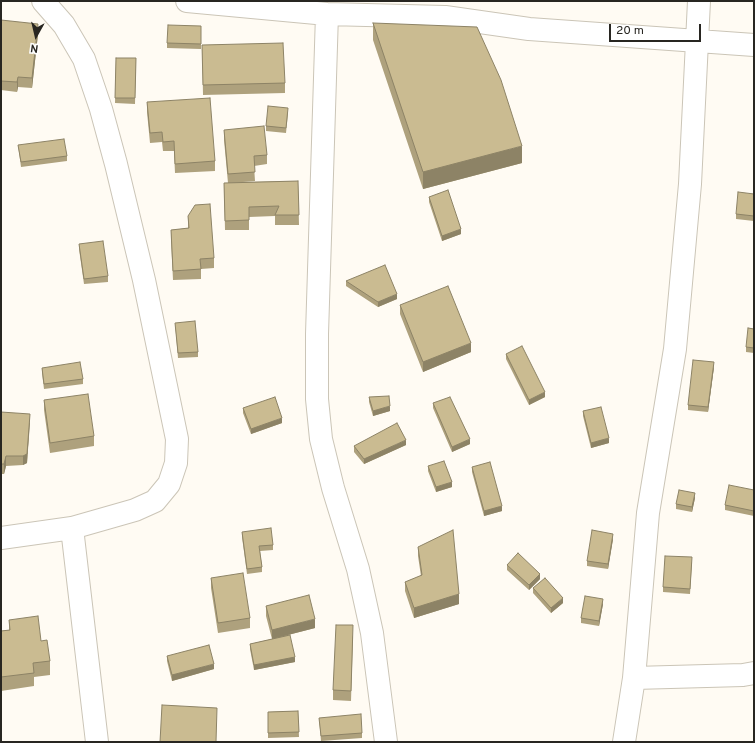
<!DOCTYPE html>
<html>
<head>
<meta charset="utf-8">
<style>
  body { margin:0 }
  #map { position:relative; width:755px; height:743px; overflow:hidden; background:#fffbf3; font-family:Overpass,sans-serif }
  canvas { display:block }
  .frame { position:absolute; inset:0; border:2px solid #282621; pointer-events:none }
  .north { position:absolute; left:16px; top:16px; width:40px; height:40px; -webkit-text-stroke:3px #fff; paint-order:stroke; rotate:188deg; font-size:11px; font-weight:700; line-height:16px; text-align:center; color:#282621 }
  .north::after { content:''; display:block; margin:auto; width:14px; height:18px; background:#282621; clip-path:polygon(50% 0,100% 100%,50% 72%,0 100%) }
  .scale { position:absolute; left:609px; top:24px; width:92px; height:18px; box-sizing:border-box; border:2px solid #282621; border-top:0; padding-left:5px; font-size:12px; line-height:14px; white-space:nowrap; color:#282621; -webkit-text-stroke:3px #fff; paint-order:stroke }
</style>
</head>
<body>
<div id="map">
<canvas width="755" height="743"></canvas>
<div class="frame"></div>
<div class="north">N</div>
<div class="scale">20 m</div>
</div>
<script>
const g = document.querySelector('canvas').getContext('2d');
g.lineJoin = 'round';
const poly = rows => new Path2D(rows.map(r => 'M' + r).join(''));
function trace(path, color, width, dash) { g.strokeStyle = color; g.lineWidth = width; g.lineCap = dash ? 'butt' : 'round'; g.setLineDash(dash || []); g.stroke(path); }
function paint(path, color) { g.fillStyle = color; g.fill(path, 'evenodd'); }
const minor = poly([
  [187,1,327,14,445,17,529,29,754,45],
  [327,14,317,334,317,399,321,439,333,488,358,569,372,633,386,742],
  [72,528,97,742],
  [1,538,72,528,135,510,155,501,169,484,176,463,177,439,144,280,116,164,101,109,84,59,64,25,43,1],
  [634,678,743,675,754,673],
  [624,742,634,678,648,513,675,349,690,184,699,1]
]);
trace(minor, '#cbc5b7', 24);
trace(minor, '#fff', 22);
paint(poly([
  [1,20,38,34,32,88,18,87,17,92,1,90],
  [373,23,522,163,423,189,373,40],
  [201,26,201,49,167,48,167,43],
  [202,45,285,83,285,93,203,95],
  [116,58,136,58,135,104,115,103],
  [147,102,215,161,215,171,175,173,174,151,163,151,162,142,150,143,147,112],
  [288,113,286,133,266,131,266,126],
  [224,130,267,155,267,164,254,166,255,181,243,182,298,181,299,225,275,225,275,216,249,217,249,230,225,230,224,183,228,183,224,140],
  [18,145,67,156,67,161,21,167],
  [754,194,754,221,736,219,736,214],
  [429,197,461,234,442,241,429,202],
  [188,216,214,258,214,268,201,269,201,279,173,280,171,239,171,230,188,228],
  [79,244,108,276,108,282,84,284,79,249],
  [346,281,397,299,378,307,346,286],
  [400,305,471,352,423,372,400,314],
  [175,323,198,352,198,357,178,358],
  [754,329,754,353,746,352,746,347],
  [506,354,545,397,529,405,506,359],
  [714,367,708,412,688,410,688,405],
  [42,368,83,379,83,384,44,389,42,373],
  [369,397,390,411,373,416,369,402],
  [44,400,94,436,94,446,50,453,44,410],
  [433,403,470,444,452,452,433,408],
  [243,408,282,423,251,434,243,413],
  [583,411,609,443,591,448,583,416],
  [1,412,30,423,27,463,23,465,6,466,4,474,1,474],
  [406,445,364,464,354,452,354,446],
  [428,466,452,487,436,492,428,471],
  [472,467,502,511,484,516,472,472],
  [754,490,754,516,725,510,725,505],
  [695,498,692,512,676,509,676,504],
  [242,532,273,545,273,550,260,551,262,567,262,572,247,574,242,537],
  [613,539,608,569,587,566,587,561],
  [418,547,459,604,414,618,405,591,405,582,421,576,418,556],
  [692,562,690,594,663,592,663,587],
  [507,565,540,579,529,590,507,570],
  [211,578,250,618,250,628,218,633,211,588],
  [533,588,563,603,551,613,533,593],
  [603,604,599,626,581,623,581,618],
  [266,606,315,628,288,635,295,662,254,670,250,649,250,644,272,639,266,616],
  [9,620,41,641,50,661,50,675,34,677,34,686,1,691,1,631,9,630],
  [353,635,351,701,333,700,333,690],
  [167,656,214,669,172,681,167,661],
  [298,711,299,737,268,738,268,712],
  [319,718,362,733,362,738,321,741]
]), '#aea17d');
paint(poly([
  [38,24,38,34,32,88,32,78],
  [18,77,18,87,17,92,17,82],
  [522,146,522,163,423,189,423,172],
  [461,229,461,234,442,241,442,236],
  [397,294,397,299,378,307,378,302],
  [471,343,471,352,423,372,423,362],
  [714,362,714,367,708,412,708,407],
  [545,392,545,397,529,405,529,400],
  [390,406,390,411,373,416,373,411],
  [30,414,27,463,23,465,23,456],
  [282,418,282,423,251,434,251,429],
  [609,438,609,443,591,448,591,443],
  [470,439,470,444,452,452,452,447],
  [406,440,406,445,364,464,364,459],
  [6,456,6,466,4,474,4,464],
  [452,482,452,487,436,492,436,487],
  [695,493,695,498,692,512,692,507],
  [502,506,502,511,484,516,484,511],
  [613,534,613,539,608,569,608,564],
  [540,574,540,579,529,590,529,585],
  [459,594,459,604,414,618,414,608],
  [563,598,563,603,551,613,551,608],
  [603,599,603,604,599,626,599,621],
  [315,619,315,628,272,639,272,630],
  [295,657,295,662,254,670,254,665],
  [214,664,214,669,172,681,172,675]
]), '#8d8366');
const building = poly([
  [1,20,38,24,32,78,18,77,17,82,1,81,1,20],
  [373,23,477,27,501,80,522,146,423,172,373,23],
  [168,25,201,26,201,44,167,43,168,25],
  [283,43,285,83,203,85,202,45,283,43],
  [116,58,136,58,135,98,115,98,116,58],
  [210,98,215,161,175,164,174,141,163,142,162,132,150,133,147,102,210,98],
  [268,106,288,108,286,128,266,126,268,106],
  [264,126,267,155,254,156,255,172,228,174,224,130,264,126],
  [64,139,67,156,21,162,18,145,64,139],
  [298,181,299,215,275,215,279,206,249,207,249,220,225,221,224,183,298,181],
  [448,190,461,229,442,236,429,197,448,190],
  [738,192,754,194,754,216,736,214,738,192],
  [210,204,214,258,200,259,201,269,173,271,171,230,189,228,188,216,195,205,210,204],
  [103,241,108,276,84,279,79,244,103,241],
  [385,265,397,294,378,302,346,281,385,265],
  [448,286,471,343,423,362,400,305,448,286],
  [195,321,198,352,178,353,175,323,195,321],
  [748,328,754,329,754,348,746,347,748,328],
  [522,346,545,392,529,400,506,354,522,346],
  [693,360,714,362,708,407,688,405,693,360],
  [80,362,83,379,44,384,42,368,80,362],
  [88,394,94,436,50,443,44,400,88,394],
  [389,396,390,406,373,411,369,397,389,396],
  [275,397,282,418,251,429,243,408,275,397],
  [450,397,470,439,452,447,433,403,450,397],
  [601,407,609,438,591,443,583,411,601,407],
  [1,412,30,414,27,454,23,456,6,456,4,464,1,464,1,412],
  [397,423,406,440,364,459,354,446,397,423],
  [444,461,452,482,436,487,428,466,444,461],
  [490,462,502,506,484,511,472,467,490,462],
  [729,485,754,490,754,511,725,505,729,485],
  [679,490,695,493,692,507,676,504,679,490],
  [271,528,273,545,259,546,262,567,247,569,242,532,271,528],
  [453,530,459,594,414,608,405,582,422,575,418,547,453,530],
  [592,530,613,534,608,564,587,561,592,530],
  [518,553,540,574,529,585,507,565,518,553],
  [665,556,692,557,690,589,663,587,665,556],
  [243,573,250,618,218,623,211,578,243,573],
  [545,578,563,598,551,608,533,588,545,578],
  [309,595,315,619,272,630,266,606,309,595],
  [585,596,603,599,599,621,581,618,585,596],
  [38,616,41,641,47,640,50,661,33,663,34,673,1,677,1,631,10,630,9,620,38,616],
  [336,625,353,625,351,691,333,690,336,625],
  [290,635,295,657,254,665,250,644,290,635],
  [209,645,214,664,172,675,167,656,209,645],
  [162,705,217,708,216,742,160,742,162,705],
  [298,711,299,732,268,733,268,712,298,711],
  [361,714,362,733,321,736,319,718,361,714]
]);
paint(building, '#cabb91');
trace(building, '#8d8366', 1);
</script>
</body>
</html>
